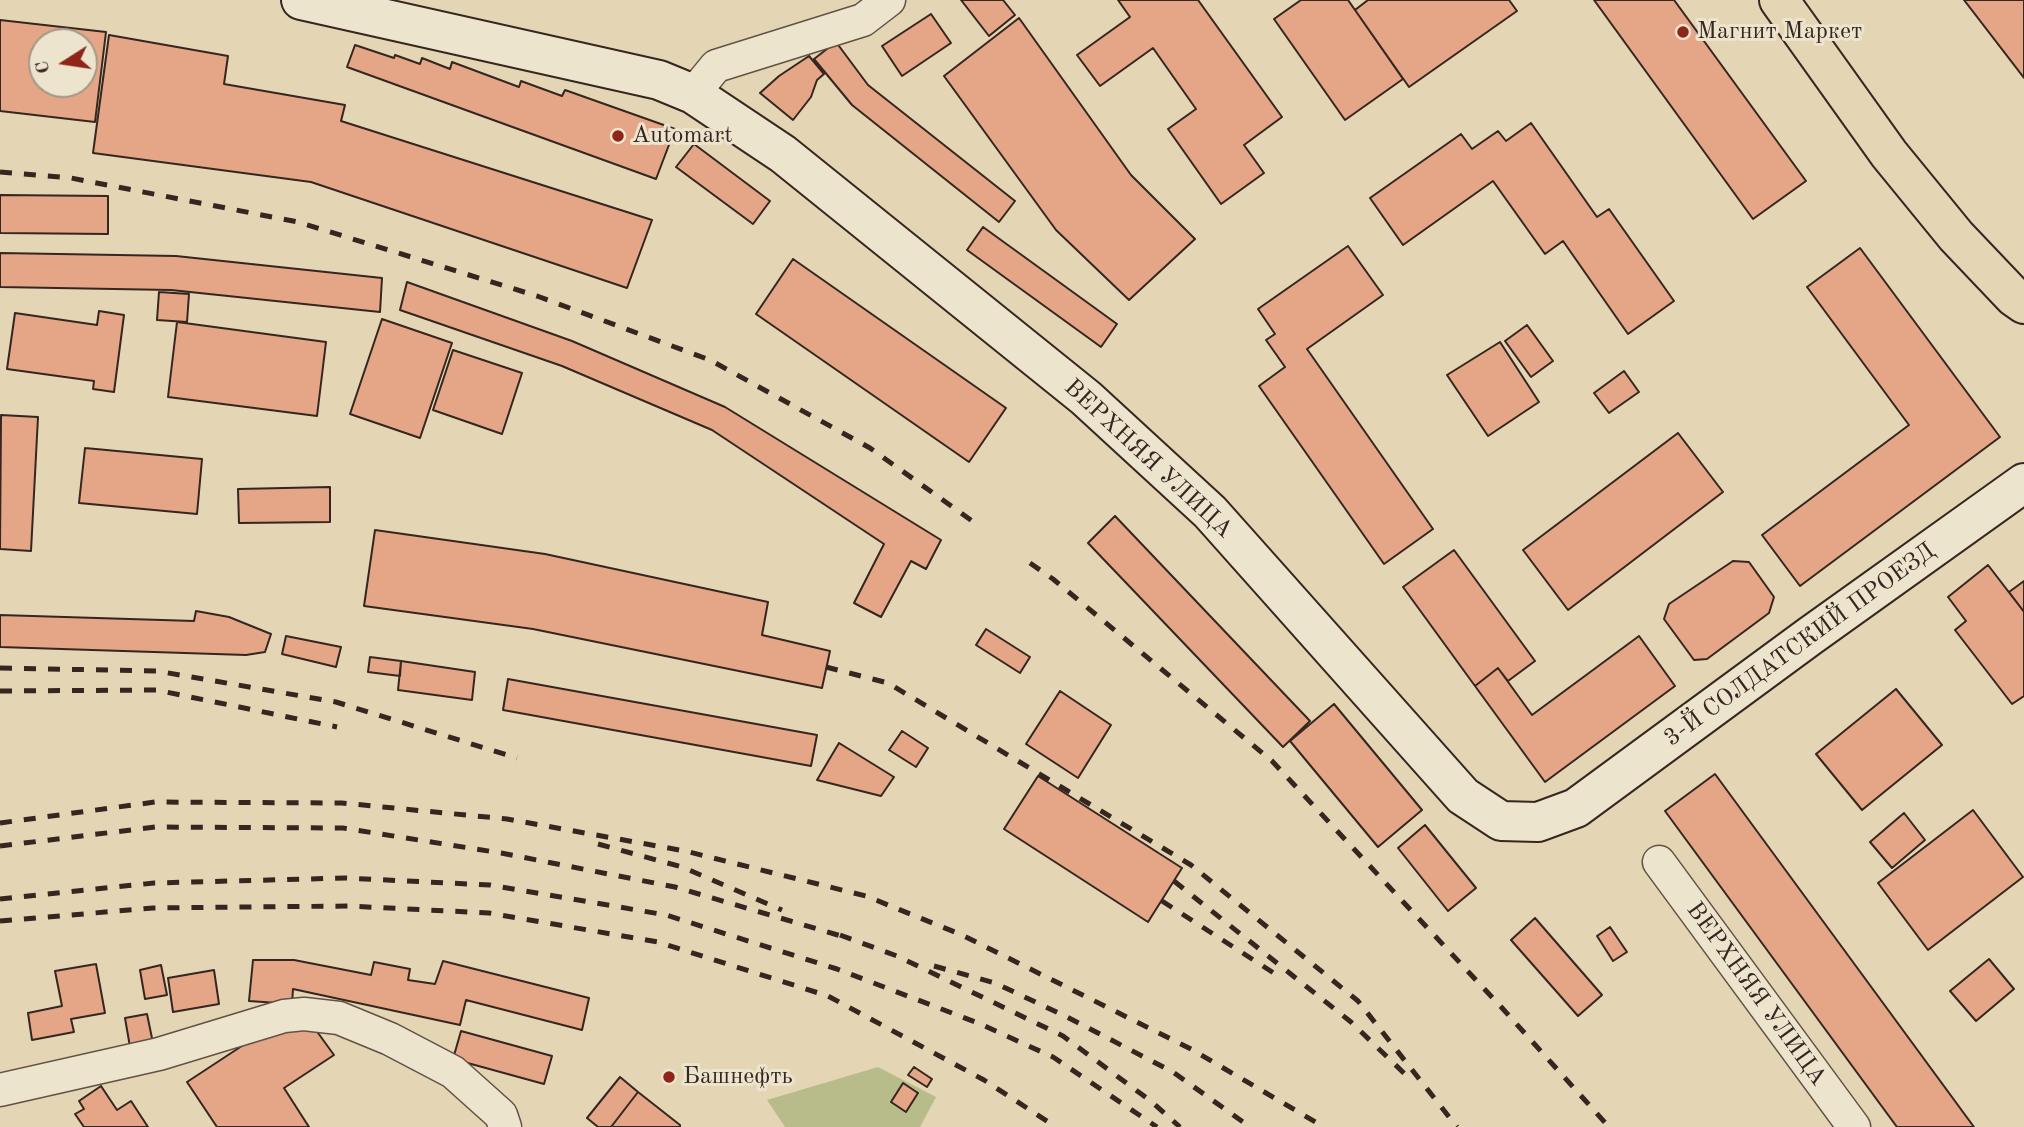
<!DOCTYPE html>
<html>
<head>
<meta charset="utf-8">
<style>
  body { margin:0 }
  #map { position:relative; width:2024px; height:1127px; overflow:hidden; background:#e4d5b4; font-family:"Old Standard TT",serif }
  canvas { display:block }
  .north { position:absolute; left:28px; top:28px; width:70px; height:70px; box-sizing:border-box; background:#ede4ce; border:2px solid #a39888; border-radius:50%; rotate:258deg; font-size:19px; font-weight:700; line-height:28px; text-align:center; color:#352620 }
  .north::after { content:''; display:block; margin:auto; width:24px; height:32px; background:#8f2418; clip-path:polygon(50% 0,100% 100%,50% 72%,0 100%) }
</style>
</head>
<body>
<div id="map">
<canvas width="2024" height="1127"></canvas>
<div class="north">С</div>
</div>
<script>
const g = document.querySelector('canvas').getContext('2d');
g.lineJoin = 'round';
function paint(path, color) { g.fillStyle = color; g.fill(path, 'evenodd'); }
const poly = rows => new Path2D(rows.map(r => 'M' + r).join(''));
function trace(path, color, width, dash) { g.strokeStyle = color; g.lineWidth = width; g.lineCap = dash ? 'butt' : 'round'; g.setLineDash(dash || []); g.stroke(path); }
function write(font, color, halo, rows, align = 'center') {
  g.font = font + ' "Old Standard TT",serif'; g.lineWidth = 6; g.setLineDash([]); g.textBaseline = 'middle'; g.strokeStyle = halo; g.fillStyle = color; for (const [text, x, y, turn = 0] of rows) {
    g.save(); g.translate(x, y); g.rotate((+turn || 0) * Math.PI / 180); g.textAlign = isNaN(turn) ? turn : align; if (halo) g.strokeText(text, 0, 0); g.fillText(text, 0, 0); g.restore();
  }
}
paint(poly([
  [878,1067,936,1097,920,1127,785,1127,767,1100]
]), '#b8bc8a');
const building = poly([
  [961,0,1003,0,1015,15,989,36,961,0],
  [1118,0,1198,0,1282,117,1244,145,1264,173,1221,204,1168,129,1196,109,1153,48,1100,86,1077,55,1130,17,1118,0],
  [1301,0,1348,0,1403,79,1345,120,1274,19,1301,0],
  [1368,0,1509,0,1517,11,1409,87,1355,10,1368,0],
  [1594,0,1674,0,1806,181,1753,219,1594,0],
  [1964,0,2024,0,2024,78,1964,0],
  [931,14,951,43,902,76,882,46,931,14],
  [1019,18,1131,175,1195,239,1129,300,1056,230,944,76,1019,18],
  [0,20,106,32,95,122,0,111,0,20],
  [42,42,84,42,84,84,42,84,42,42],
  [109,35,228,56,224,84,345,105,341,121,652,220,627,288,311,182,93,153,109,35],
  [836,42,868,85,1015,201,999,222,852,105,814,59,836,42],
  [355,45,394,58,395,55,420,64,422,58,450,69,452,62,519,87,521,81,562,96,565,90,675,129,656,179,347,67,355,45],
  [809,56,824,74,817,80,811,97,793,120,760,93,779,76,809,56],
  [1531,123,1597,217,1609,209,1674,301,1628,334,1563,241,1545,254,1493,181,1403,245,1370,198,1461,134,1472,149,1498,131,1506,141,1531,123],
  [694,144,770,201,753,224,676,167,694,144],
  [0,195,108,196,108,234,0,233,0,195],
  [983,227,1117,324,1101,347,967,250,983,227],
  [1348,246,1383,295,1307,349,1433,529,1384,564,1259,386,1285,367,1266,340,1275,334,1258,309,1348,246],
  [1860,248,2000,437,1800,586,1762,535,1909,425,1807,287,1860,248],
  [0,253,176,256,382,278,380,312,171,290,0,287,0,253],
  [793,259,1006,408,969,462,756,314,793,259],
  [407,282,572,341,725,407,941,540,926,569,911,561,881,617,854,603,884,544,712,430,562,366,400,310,407,282],
  [159,292,189,294,187,322,157,320,159,292],
  [99,311,124,315,114,392,93,389,94,381,7,369,15,313,97,325,99,311],
  [382,319,452,343,420,438,350,414,382,319],
  [177,322,326,342,317,416,168,397,177,322],
  [1527,325,1553,361,1531,377,1505,341,1527,325],
  [1500,342,1539,402,1488,436,1447,375,1500,342],
  [453,350,522,373,502,434,433,410,453,350],
  [1624,371,1639,392,1609,413,1594,393,1624,371],
  [1,415,38,417,31,551,0,549,1,415],
  [1678,433,1723,492,1568,610,1523,550,1678,433],
  [85,448,202,459,197,514,79,503,85,448],
  [330,487,330,522,239,523,238,489,330,487],
  [1115,516,1310,721,1283,747,1088,543,1115,516],
  [375,530,545,554,768,602,762,635,830,651,822,688,533,629,364,606,375,530],
  [1454,550,1535,661,1508,681,1498,668,1475,686,1403,587,1454,550],
  [1733,561,1749,562,1774,597,1769,613,1707,659,1694,660,1664,619,1669,604,1733,561],
  [1988,565,2024,612,2024,696,2012,704,1955,630,1966,621,1948,597,1988,565],
  [2024,581,2024,612,2009,592,2024,581],
  [196,611,229,617,271,634,265,652,246,655,0,647,0,615,194,621,196,611],
  [986,629,1030,657,1020,673,976,645,986,629],
  [286,636,341,647,336,667,282,654,286,636],
  [1639,636,1675,686,1545,782,1475,686,1498,668,1532,715,1639,636],
  [370,657,401,661,400,676,368,672,370,657],
  [401,661,475,672,472,700,398,690,401,661],
  [508,679,817,735,811,766,503,710,508,679],
  [1896,689,1942,745,1862,810,1816,754,1896,689],
  [1060,691,1111,725,1078,778,1026,744,1060,691],
  [1334,704,1422,810,1378,847,1290,741,1334,704],
  [902,731,928,748,916,767,889,750,902,731],
  [839,743,894,777,881,796,817,780,839,743],
  [1715,774,1974,1127,1897,1127,1665,811,1715,774],
  [1038,776,1182,868,1148,922,1004,829,1038,776],
  [1973,810,2023,877,1928,950,1878,883,1973,810],
  [1904,813,1925,840,1892,868,1870,842,1904,813],
  [1425,825,1476,888,1448,911,1398,848,1425,825],
  [1535,918,1602,995,1578,1016,1511,940,1535,918],
  [1610,927,1627,952,1613,961,1597,936,1610,927],
  [1989,959,2014,989,1976,1021,1950,991,1989,959],
  [253,960,294,960,371,975,374,962,410,969,408,980,435,984,443,961,589,998,582,1030,466,1000,460,1025,293,989,292,1004,249,1001,253,960],
  [96,964,105,1013,71,1019,74,1032,32,1040,28,1013,62,1006,55,971,96,964],
  [161,965,167,995,145,999,140,970,161,965],
  [214,970,219,1004,173,1012,168,978,214,970],
  [147,1014,153,1043,130,1047,125,1018,147,1014],
  [313,1026,334,1055,284,1088,309,1127,217,1127,187,1082,254,1038,313,1026],
  [461,1031,552,1056,544,1084,453,1059,461,1031],
  [914,1067,932,1079,927,1087,908,1075,914,1067],
  [620,1077,638,1092,611,1127,598,1127,587,1118,620,1077],
  [903,1083,918,1093,906,1112,891,1102,903,1083],
  [101,1086,117,1110,131,1101,148,1127,84,1127,75,1114,84,1109,79,1101,101,1086],
  [638,1092,680,1125,680,1127,611,1127,638,1092]
]);
paint(building, '#e4a686');
trace(building, '#352620', 2);
const minor = poly([
  [693,94,716,66,863,20,889,0],
  [1659,862,1854,1127],
  [0,1090,159,1054,284,1016,304,1014,339,1018,390,1039,453,1072,501,1115,505,1127]
]);
const secondary = poly([
  [301,0,659,80,693,94,783,154,1086,398,1210,512,1463,796,1501,821,1538,822,1576,808,1810,636,2024,483]
]);
const primary = poly([
  [1779,0,1889,154,1956,236,2014,297,2024,304]
]);
trace(minor, '#615245', 35);
trace(secondary, '#352620', 42);
trace(primary, '#352620', 42);
trace(minor, '#ede4ce', 32);
trace(secondary, '#ede4ce', 38);
trace(primary, '#e4d5b4', 38);
trace(poly([
  [0,172,71,178,298,222,537,296,710,360,870,448,975,523],
  [1030,563,1053,579,1272,761,1503,1009,1609,1127],
  [826,667,888,683,1191,865,1358,1001,1457,1127],
  [0,668,157,671,336,702,517,758],
  [0,691,156,690,337,727],
  [0,823,155,802,342,803,507,819,685,851,866,896,962,935,1191,1049,1324,1127],
  [598,844,682,867,782,910],
  [0,846,155,827,343,828,501,853,675,887,848,938],
  [1174,881,1351,1022,1408,1077],
  [0,899,154,883,346,878,490,885,666,915,837,969,978,1023,1053,1057,1157,1127],
  [1162,901,1283,979],
  [0,921,153,908,348,906,489,913,658,942,828,996,984,1080,1056,1127],
  [840,935,897,956,1063,1036,1152,1102,1180,1127],
  [934,966,995,983,1067,1017,1173,1072,1250,1127]
]), '#352620', 5, [12, 12]);
for (const [x, y, r, color] of [
  [1683,32,7,"#8f2418"],
  [618,136,7,"#8f2418"],
  [669,1077,7,"#8f2418"]
]) { const dot = new Path2D(); dot.arc(x, y, r, 0, 2 * Math.PI); g.fillStyle = color; g.fill(dot); trace(dot, '#ede4ce', 2.5); }
write('24px', '#352620', '#ede4ce', [
  ["Магнит Маркет",1697,32],
  ["Automart",632,136],
  ["Башнефть",683,1077]
], 'left');
write('24px', '#352620', '#ede4ce', [
  ["ВЕРХНЯЯ УЛИЦА",1148,459,43],
  ["3-Й СОЛДАТСКИЙ ПРОЕЗД",1800,645,-36],
  ["ВЕРХНЯЯ УЛИЦА",1756,994,54]
]);
</script>
</body>
</html>
